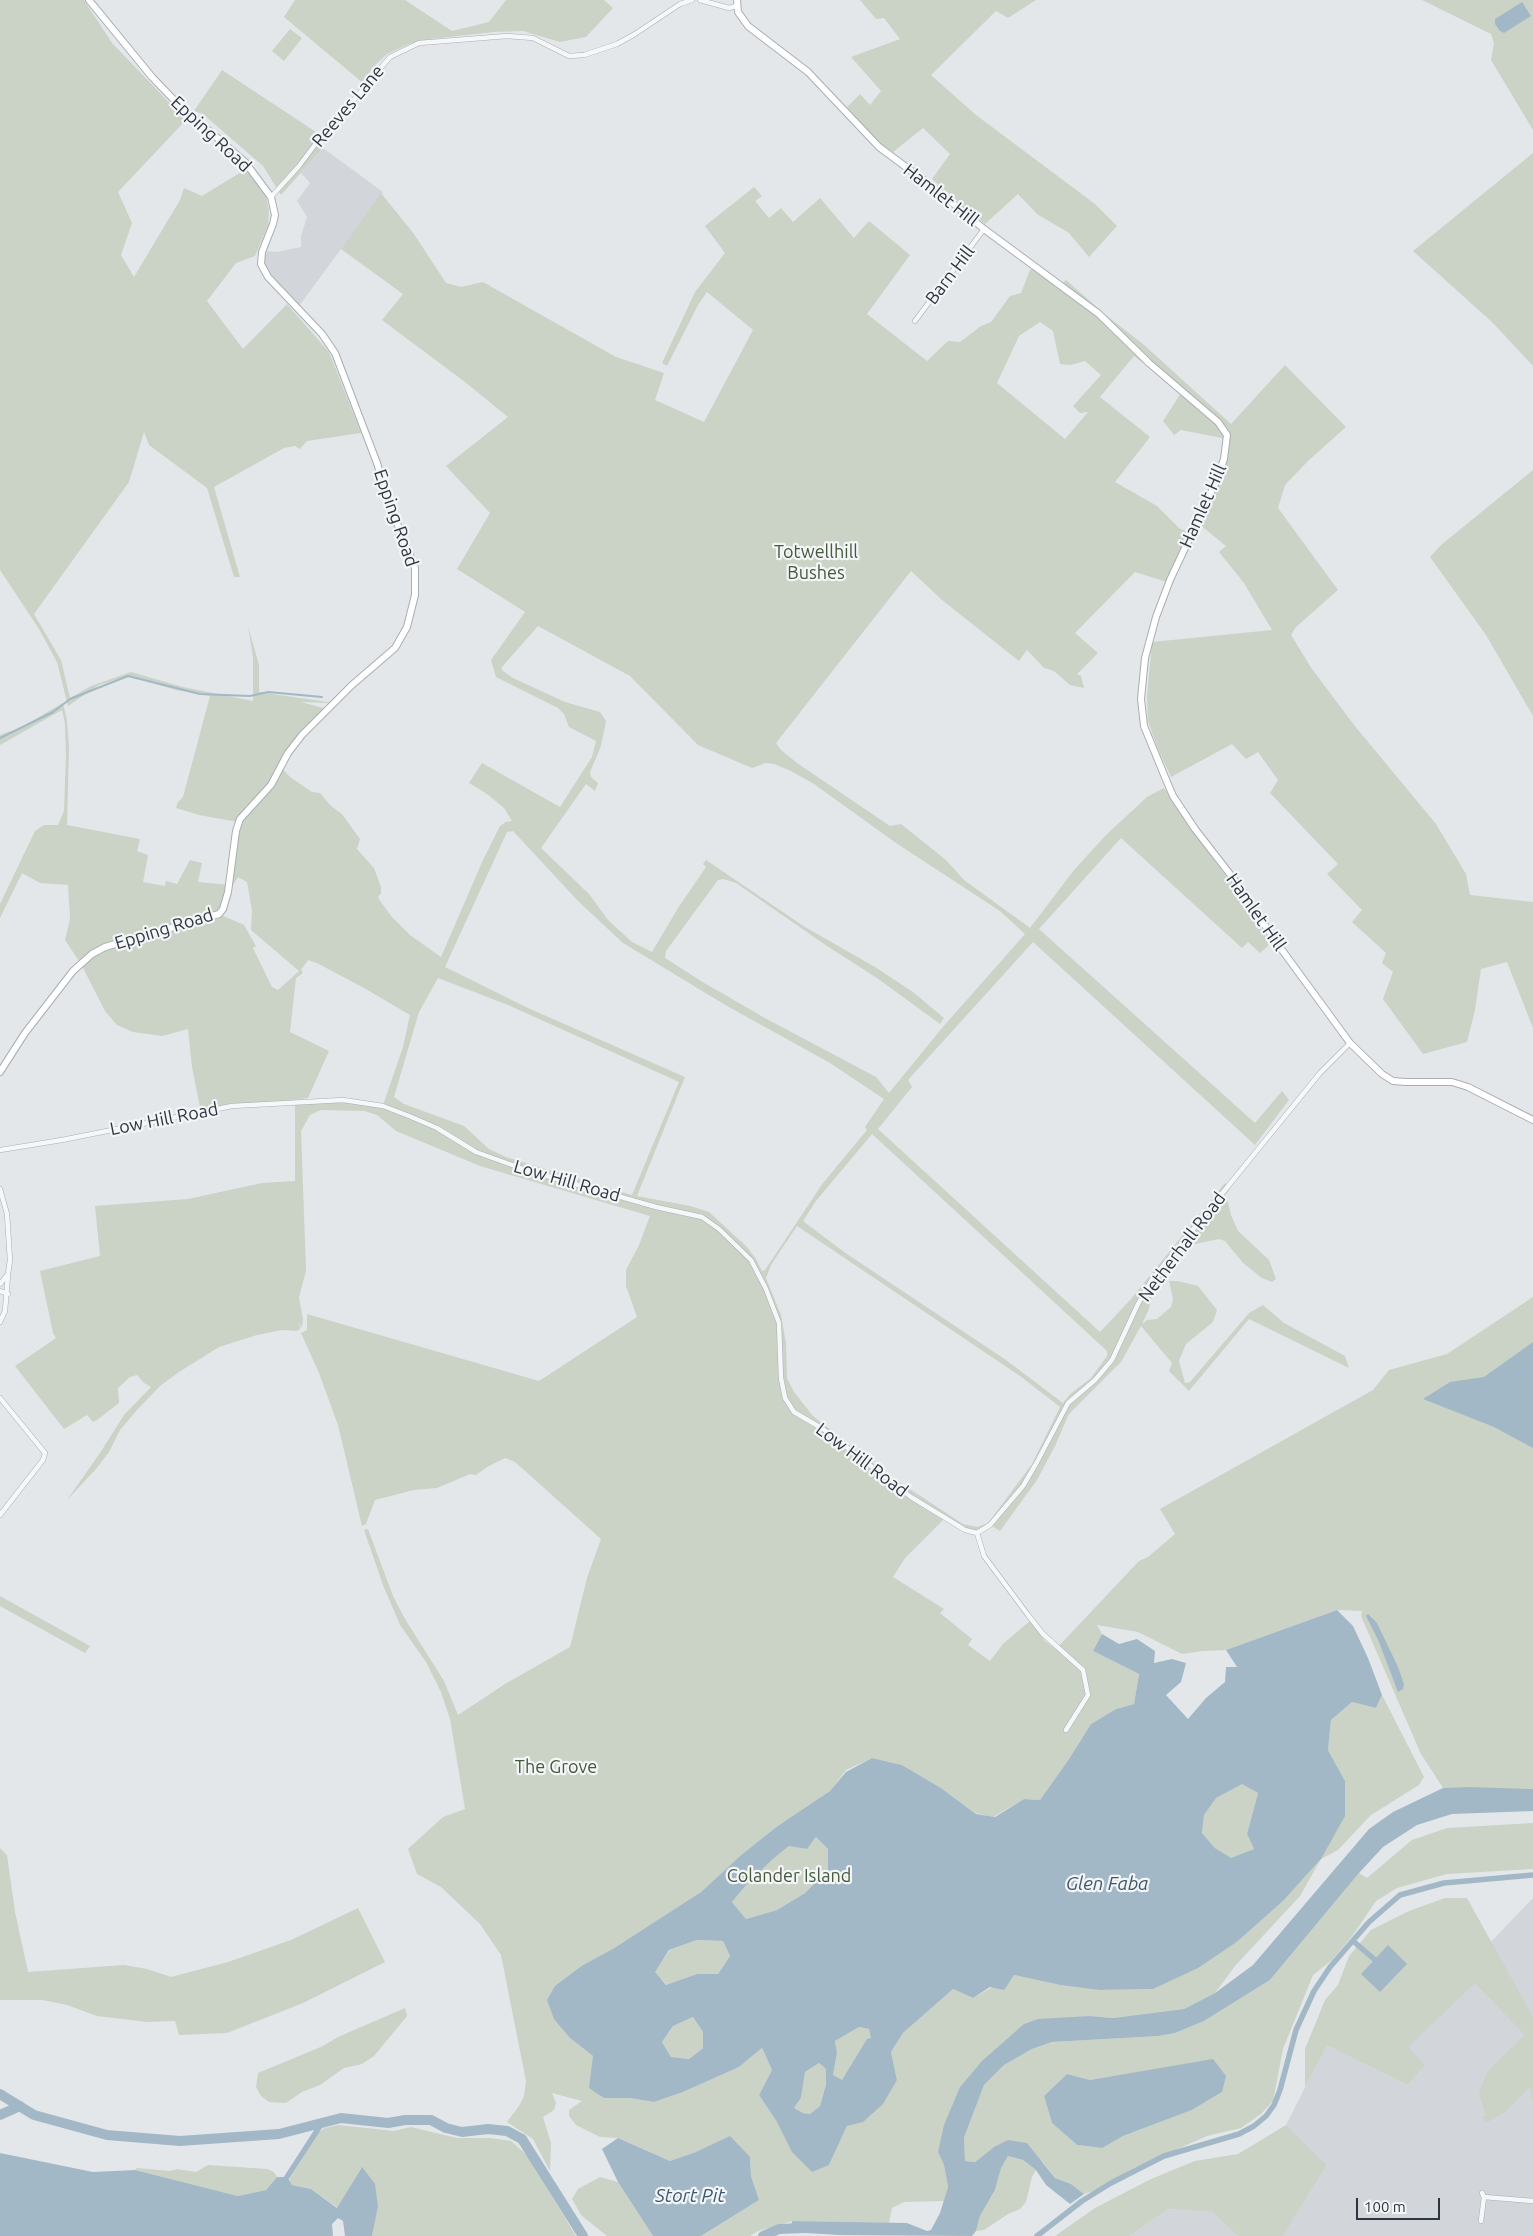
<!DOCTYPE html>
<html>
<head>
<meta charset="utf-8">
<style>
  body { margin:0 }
  #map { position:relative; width:1533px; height:2236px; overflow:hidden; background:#e3e7ea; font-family:Ubuntu,sans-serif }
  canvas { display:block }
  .scale { position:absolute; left:1356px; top:2198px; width:84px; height:22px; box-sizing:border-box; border:2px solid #2d3640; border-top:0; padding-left:6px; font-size:15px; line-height:18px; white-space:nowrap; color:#2d3640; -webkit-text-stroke:4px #f3f5f7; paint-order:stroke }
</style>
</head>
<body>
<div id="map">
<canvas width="1533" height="2236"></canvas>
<div class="scale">100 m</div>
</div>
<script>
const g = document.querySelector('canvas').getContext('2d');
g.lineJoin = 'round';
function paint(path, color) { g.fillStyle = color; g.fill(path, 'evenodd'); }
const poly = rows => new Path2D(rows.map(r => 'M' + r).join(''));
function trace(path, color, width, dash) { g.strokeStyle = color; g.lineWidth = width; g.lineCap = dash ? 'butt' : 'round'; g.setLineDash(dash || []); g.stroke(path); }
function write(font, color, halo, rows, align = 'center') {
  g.font = font + ' Ubuntu,sans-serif'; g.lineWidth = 4.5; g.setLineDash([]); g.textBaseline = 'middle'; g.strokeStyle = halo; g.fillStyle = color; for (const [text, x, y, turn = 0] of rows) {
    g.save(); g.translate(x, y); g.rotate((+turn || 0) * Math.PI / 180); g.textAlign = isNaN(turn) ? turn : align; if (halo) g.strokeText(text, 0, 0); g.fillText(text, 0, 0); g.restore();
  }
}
paint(poly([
  [323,148,383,192,299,306,264,267,263,259,267,251,277,252,301,247,301,236,307,217,297,201,310,183,301,173],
  [1533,1898,1533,2236,1283,2236,1327,2165,1286,2125,1327,2044,1408,2085,1423,2067,1395,2042],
  [1168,2209,1212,2212,1238,2236,1130,2236]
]), '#d2d6db');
paint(poly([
  [0,0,84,0,112,43,186,120,118,192,132,223,121,255,134,277,180,200,184,188,202,196,246,169,266,197,269,210,268,225,255,256,236,263,207,301,243,349,287,304,329,352,361,433,307,441,300,449,295,446,284,448,214,487,240,577,234,577,207,488,149,445,144,432,129,482,34,614,61,660,70,698,91,686,131,672,183,687,253,701,253,657,248,626,259,665,259,692,335,703,301,702,323,708,318,720,281,767,290,777,312,792,320,793,331,806,342,814,360,839,357,849,374,868,381,887,381,893,378,897,380,901,392,917,410,935,441,957,483,860,500,826,506,822,512,821,504,808,487,794,469,783,482,763,560,807,592,757,596,741,569,727,564,714,558,708,496,677,491,660,525,612,457,569,490,513,446,466,508,417,465,382,382,320,403,294,341,249,381,193,414,234,446,283,461,287,483,282,616,357,664,373,655,400,704,422,753,330,707,292,698,305,667,366,662,363,695,292,725,253,705,226,754,187,762,196,755,201,769,218,781,208,793,222,820,198,854,238,869,221,910,255,867,314,927,361,948,341,960,342,981,326,991,322,1010,296,1021,293,1030,270,1040,266,1063,283,1066,280,1107,316,1143,344,1231,424,1285,365,1346,427,1308,461,1285,485,1278,508,1338,590,1296,627,1291,635,1312,669,1354,725,1436,824,1466,874,1470,895,1533,902,1533,1028,1507,962,1481,969,1475,1010,1467,1042,1423,1054,1383,999,1393,972,1382,963,1386,953,1352,922,1362,910,1327,874,1338,864,1270,793,1278,780,1258,752,1246,759,1232,744,1171,777,1158,749,1148,721,1147,697,1152,642,1272,630,1244,583,1219,552,1226,546,1199,524,1214,497,1226,462,1229,438,1222,438,1181,430,1174,435,1163,421,1181,393,1134,356,1100,397,1150,437,1115,482,1157,506,1179,528,1188,532,1167,582,1135,572,1075,633,1098,653,1077,674,1081,676,1084,688,1070,685,1054,671,1044,668,1027,650,1019,661,942,600,911,571,776,743,781,750,797,763,890,826,901,824,946,860,964,880,1030,928,1074,870,1106,835,1147,797,1164,788,1203,845,1244,901,1270,944,1260,953,1248,942,1242,948,1121,838,1039,929,1255,1123,1282,1091,1289,1100,1255,1145,1033,942,908,1080,912,1087,878,1129,1100,1332,1131,1299,1225,1183,1230,1189,1207,1217,1215,1212,1227,1198,1231,1215,1238,1231,1269,1260,1276,1279,1272,1282,1262,1278,1243,1263,1225,1241,1219,1239,1195,1244,1190,1238,1164,1270,1167,1273,1152,1294,1149,1309,1142,1324,1147,1320,1157,1319,1171,1307,1173,1299,1169,1281,1177,1281,1198,1286,1217,1310,1213,1322,1186,1344,1179,1361,1185,1383,1190,1382,1249,1313,1263,1305,1284,1323,1345,1356,1349,1368,1249,1319,1189,1391,1169,1371,1172,1363,1141,1326,1121,1362,1069,1414,1055,1446,1037,1480,1000,1531,990,1525,977,1533,965,1530,946,1517,905,1558,893,1577,944,1609,940,1613,972,1639,968,1645,990,1661,1003,1644,1032,1619,1045,1641,1056,1649,1139,1561,1148,1557,1175,1534,1160,1509,1373,1390,1389,1370,1447,1354,1533,1297,1533,1789,1443,1788,1421,1754,1361,1616,1362,1611,1337,1610,1226,1650,1202,1651,1182,1654,1138,1632,1097,1625,1102,1634,1093,1651,1139,1674,1134,1704,1116,1709,1091,1724,1069,1759,1040,1800,1024,1799,993,1817,975,1813,941,1788,902,1765,872,1758,846,1770,831,1790,802,1812,775,1828,740,1856,701,1892,613,1950,583,1965,570,2038,593,2056,604,2098,630,2098,654,2102,683,2092,739,2067,762,2048,772,2070,759,2095,777,2122,829,2165,847,2126,897,2080,891,2052,903,2033,953,1989,973,1998,1014,1975,1060,1985,1099,1990,1153,1989,1238,1941,1284,1900,1321,1859,1345,1781,1328,1750,1331,1720,1352,1702,1376,1708,1382,1695,1424,1777,1419,1785,1371,1815,1338,1850,1321,1859,1300,1896,1235,1966,1215,1993,1184,2009,1113,2018,1090,2016,1024,2024,938,2152,944,2165,948,2187,944,2201,904,2202,892,2208,889,2223,792,2221,758,2231,750,2236,701,2236,759,2200,751,2176,750,2157,696,2152,670,2161,618,2138,600,2137,576,2125,569,2116,569,2110,582,2101,552,2093,556,2103,554,2110,543,2117,551,2143,550,2171,533,2139,507,2122,519,2106,524,2096,526,2081,501,1955,480,1924,441,1887,417,1874,408,1849,443,1817,465,1809,450,1719,441,1692,426,1662,400,1625,383,1585,364,1530,368,1529,393,1596,405,1619,444,1681,458,1715,505,1684,570,1647,587,1578,601,1539,515,1462,505,1458,487,1467,476,1475,470,1474,437,1488,414,1490,375,1500,366,1524,362,1526,338,1425,319,1373,301,1333,307,1330,307,1314,539,1381,637,1317,626,1286,626,1270,639,1245,650,1216,480,1166,396,1131,377,1115,365,1111,321,1110,310,1115,301,1131,306,1271,299,1297,303,1320,302,1327,298,1323,301,1328,297,1331,282,1330,257,1335,219,1347,179,1372,160,1386,137,1410,120,1430,109,1452,96,1469,67,1500,100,1453,124,1415,151,1387,144,1383,137,1375,130,1377,118,1388,119,1403,97,1420,93,1422,87,1415,64,1429,15,1366,56,1338,53,1333,40,1271,100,1256,95,1206,188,1199,262,1183,295,1181,295,1103,350,1103,382,1108,403,1047,410,1015,364,988,317,963,308,960,301,970,303,973,296,978,290,1032,329,1051,308,1098,201,1112,192,1067,188,1029,162,1036,133,1032,117,1025,105,1011,81,964,65,940,70,919,68,885,40,883,22,873,0,918,0,904,35,831,44,825,58,825,64,811,66,754,65,724,62,710,0,745,0,735,22,727,61,704,63,703,67,721,69,748,67,825,140,839,137,851,148,855,143,882,165,886,166,881,177,884,190,860,202,863,198,882,230,885,238,822,199,815,176,808,178,802,183,797,210,696,176,690,128,676,99,685,68,706,57,662,39,629,0,570],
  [1040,322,1053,331,1060,364,1071,365,1085,361,1101,375,1073,406,1080,413,1088,412,1065,439,997,383,1019,336],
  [538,626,630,676,698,745,752,768,766,763,774,764,789,770,814,784,896,843,1000,911,1025,934,942,1028,889,1093,876,1077,763,1017,701,981,665,958,666,951,718,880,723,879,736,883,827,946,877,978,940,1024,944,1018,913,992,875,967,805,927,706,860,703,864,706,867,678,908,652,952,632,942,608,920,589,894,541,848,586,784,595,791,598,783,591,777,590,772,601,746,606,721,600,712,565,702,513,678,503,671,501,668],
  [513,831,578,901,623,943,727,1006,830,1063,884,1099,865,1127,867,1130,823,1183,765,1270,762,1271,756,1259,747,1247,709,1212,690,1206,637,1196,685,1077,528,1008,445,967,507,832],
  [238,877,247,882,252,911,251,930,299,971,278,990,272,987,253,948,256,946,244,925,219,914,226,910,233,885],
  [438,978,508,1005,679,1082,632,1195,506,1157,489,1149,464,1126,404,1104,394,1097,419,1012],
  [872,1134,1107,1351,1107,1356,1091,1378,1070,1394,1063,1403,1006,1360,844,1252,803,1221,816,1201],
  [797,1226,1020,1376,1060,1407,1032,1464,988,1523,977,1527,963,1524,887,1474,813,1416,794,1392,787,1378,786,1343,781,1315,766,1278,771,1265],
  [295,0,405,0,452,31,489,22,506,0,604,0,613,8,586,37,560,42,523,31,494,32,431,39,409,44,387,54,372,68,363,83,284,17],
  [860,0,1036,0,1008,18,996,11,931,75,976,115,1095,204,1117,226,1089,257,1069,233,1037,214,1018,194,985,224,932,179,950,154,923,128,893,152,878,142,847,107,860,94,870,105,881,91,851,57,900,39,884,18,876,19],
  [1422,0,1533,0,1533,130,1491,60,1494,43,1491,34],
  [290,29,302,38,284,61,272,51],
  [222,70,319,134,316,138,323,148,281,195,263,166,203,114,194,111],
  [1533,153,1533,366,1493,323,1413,251],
  [1533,470,1533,716,1486,635,1430,557,1441,545],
  [0,1596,90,1646,85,1653,0,1606],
  [1242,1783,1258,1793,1247,1834,1254,1849,1231,1859,1215,1848,1202,1833,1204,1815,1215,1798],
  [1533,1823,1533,1869,1447,1874,1397,1888,1376,1901,1353,1935,1332,1960,1313,1975,1283,2049,1273,2101,1261,2114,1241,2128,1207,2136,1132,2169,1097,2190,1084,2194,1071,2184,1055,2178,1042,2161,994,2147,975,2162,965,2161,964,2138,984,2085,1004,2065,1032,2049,1052,2042,1159,2036,1175,2033,1204,2021,1270,1980,1359,1873,1367,1878,1412,1840,1447,1828],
  [1067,2074,1090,2080,1114,2076,1222,2092,1192,2110,1123,2136,1101,2148,1077,2145,1052,2123,1044,2096],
  [816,1837,828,1849,828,1870,805,1893,777,1910,746,1919,732,1902,747,1884,773,1859,789,1846,807,1849],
  [0,1848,7,1855,15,1912,28,1972,124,1965,147,1969,171,1977,228,1962,291,1940,358,1908,385,1962,303,2003,227,2033,179,2035,175,2021,148,2022,97,2016,67,2005,43,2000,0,2000],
  [1445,1898,1467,1898,1533,2017,1533,2102,1530,2087,1505,2112,1486,2123,1482,2116,1486,2115,1479,2094,1487,2072,1525,2035,1475,1983,1408,2047,1425,2065,1408,2085,1327,2045,1305,2087,1305,2049,1325,2000,1338,1985,1349,1956,1371,1930,1409,1911],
  [697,1940,723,1941,730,1956,718,1974,697,1974,667,1985,654,1972,670,1950],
  [405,2008,407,2016,374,2056,362,2064,344,2068,320,2085,302,2092,286,2103,269,2102,261,2096,256,2087,258,2073,323,2046,338,2037],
  [693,2017,703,2032,703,2048,689,2059,671,2057,662,2042,673,2026],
  [859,2027,869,2029,871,2038,842,2081,833,2075,837,2053,835,2041],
  [819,2063,825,2068,826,2071,826,2083,820,2106,810,2114,803,2113,794,2108,801,2098,805,2072],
  [338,2125,394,2131,411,2127,457,2138,490,2138,511,2141,527,2155,576,2236,372,2236,378,2207,361,2168,338,2208,311,2189,292,2185,289,2180,319,2132,325,2128],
  [1286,2125,1327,2165,1283,2236,1238,2236,1212,2212,1168,2209,1130,2236,1055,2236,1095,2208,1151,2179,1195,2161,1238,2154],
  [1008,2156,1023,2160,1036,2170,1032,2177,1026,2202,1020,2209,1008,2214,984,2230,976,2231,980,2216,995,2190,1001,2167],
  [208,2165,267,2169,274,2172,277,2177,266,2190,238,2196,135,2170,137,2168,170,2171,177,2169,196,2172],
  [600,2177,618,2182,653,2236,607,2236,581,2215,572,2199,578,2189]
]), '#cad3c6');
paint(poly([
  [1522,2,1531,16,1504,33,1500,31,1495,24,1495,19],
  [1533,1342,1533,1448,1494,1427,1423,1399,1450,1382,1484,1377],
  [1337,1610,1353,1626,1368,1658,1382,1695,1376,1708,1352,1702,1331,1720,1328,1750,1345,1781,1345,1816,1321,1859,1284,1900,1238,1941,1198,1968,1153,1989,1099,1990,1060,1985,1014,1975,1004,1990,990,1987,973,1998,953,1989,903,2033,891,2052,897,2080,883,2104,863,2122,847,2126,829,2165,812,2172,792,2152,777,2122,759,2095,772,2070,762,2048,739,2067,683,2092,654,2102,630,2098,604,2098,589,2088,593,2056,570,2038,554,2019,547,2000,555,1986,583,1965,613,1949,701,1892,740,1856,775,1828,830,1791,846,1772,872,1758,902,1765,941,1788,976,1814,995,1817,1024,1799,1040,1800,1069,1759,1091,1724,1116,1709,1134,1704,1139,1674,1093,1651,1102,1634,1119,1644,1137,1639,1155,1651,1154,1663,1172,1659,1186,1663,1181,1682,1166,1695,1188,1719,1206,1698,1225,1682,1226,1667,1237,1667,1226,1650],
  [1242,1784,1258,1793,1247,1834,1254,1849,1231,1858,1215,1848,1202,1833,1204,1815,1216,1798],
  [816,1837,828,1849,828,1870,805,1893,777,1910,746,1919,732,1902,747,1884,773,1859,789,1846,807,1849],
  [697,1940,723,1941,730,1956,718,1974,697,1974,666,1985,655,1972,669,1950],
  [693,2017,703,2032,703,2048,689,2059,671,2057,662,2042,673,2026],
  [859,2027,869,2029,871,2038,867,2039,842,2080,833,2075,837,2053,835,2041],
  [819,2063,825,2068,826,2071,826,2084,820,2106,810,2114,803,2113,794,2108,801,2098,805,2072],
  [1368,1614,1377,1623,1398,1667,1404,1684,1403,1689,1398,1692,1379,1642,1366,1616],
  [1470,1787,1533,1789,1533,1811,1452,1814,1417,1825,1383,1847,1359,1873,1270,1980,1204,2021,1175,2033,1159,2036,1052,2042,1032,2049,1004,2065,984,2085,964,2138,965,2161,975,2162,994,2147,1008,2140,1027,2143,1055,2178,1071,2184,1084,2194,1070,2204,1046,2185,1036,2170,1023,2160,1008,2156,1001,2168,995,2190,980,2216,976,2231,972,2236,839,2235,790,2232,792,2221,907,2223,927,2231,931,2230,940,2213,948,2187,944,2165,938,2152,944,2125,960,2087,982,2061,1024,2024,1038,2019,1090,2016,1113,2018,1184,2009,1215,1993,1253,1965,1369,1829,1393,1812,1443,1788],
  [1388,1945,1407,1964,1380,1992,1361,1974],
  [1213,2059,1226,2076,1222,2092,1192,2110,1123,2136,1102,2148,1077,2145,1052,2123,1044,2096,1067,2074,1090,2080],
  [730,2136,750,2157,751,2176,759,2200,701,2236,653,2236,618,2182,602,2149,618,2138,670,2161,696,2152],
  [0,2153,93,2172,135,2170,238,2196,266,2190,277,2177,287,2177,292,2185,311,2189,337,2208,362,2167,375,2184,378,2207,372,2236,345,2236,343,2221,338,2218,332,2224,333,2236,0,2236]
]), '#a3b8c6');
trace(poly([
  [0,738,53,712,70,699,128,676,200,694,250,696,268,692,322,697]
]), '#a3b8c6', 2);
trace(poly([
  [1353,1941,1374,1959],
  [287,2177,322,2123],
  [1037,2236,1082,2201,1111,2183,1164,2156,1239,2134,1254,2126,1266,2116,1274,2105,1280,2090,1296,2030,1314,1991,1330,1967,1369,1922,1400,1895,1444,1883,1533,1875]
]), '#a3b8c6', 5.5);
trace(poly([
  [0,2094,34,2115,107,2135,180,2141,279,2134,341,2118,388,2123,405,2120,431,2120,446,2128,462,2132,488,2129,507,2131,522,2139,583,2236],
  [0,2115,20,2106],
  [763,2236,779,2229,803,2228]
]), '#a3b8c6', 10);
const street = poly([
  [700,0,729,8,736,6],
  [271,197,299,166,329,126,352,102,390,57,419,43,507,36,533,38,569,56,584,55,617,44,635,34,680,4,692,0],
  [915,321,984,229],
  [0,1150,62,1140,232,1106,343,1100,383,1106,409,1116,437,1128,476,1152,526,1170,656,1207,702,1217,719,1229,751,1260,766,1289,779,1323,781,1378,785,1398,794,1412,823,1429,911,1497,965,1530,977,1533],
  [0,1189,7,1214,10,1260,8,1274,0,1284],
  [0,1291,8,1294],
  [0,1322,5,1311,8,1275],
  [0,1398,45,1453,43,1460,0,1515],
  [977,1533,990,1525,1023,1486,1037,1462,1068,1403,1095,1380,1112,1360,1138,1304,1151,1281,1320,1073,1350,1043],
  [977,1533,984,1556,1028,1615,1043,1634,1083,1670,1088,1695,1066,1730],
  [1484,2197,1533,2201],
  [1481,2221,1484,2197,1482,2193]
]);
const secondary = poly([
  [737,0,738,12,748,26,808,72,879,147,933,187,984,229,1099,314,1149,363,1218,422,1227,435,1224,459,1215,484,1170,580,1156,617,1145,658,1141,699,1144,726,1167,782,1173,796,1195,829,1240,887,1274,939,1350,1043,1382,1074,1393,1081,1406,1082,1452,1082,1468,1087,1533,1120],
  [0,1072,25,1033,73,971,92,954,105,947,219,914,223,909,228,892,236,831,240,819,271,785,288,753,302,735,352,685,395,648,407,627,415,595,415,568,389,503,377,463,335,353,322,334,268,277,261,264,262,252,273,224,275,215,271,197,245,162,176,102,152,77,89,0]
]);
trace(street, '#a9aeb4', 5.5);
trace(secondary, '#a9aeb4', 8);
trace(street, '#f6f7f9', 4.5);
trace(secondary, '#fff', 6);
write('18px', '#2d3640', '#f3f5f7', [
  ["Reeves Lane",348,106,-50],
  ["Epping Road",211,134,43],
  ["Hamlet Hill",941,195,38],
  ["Barn Hill",950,275,-53],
  ["Hamlet Hill",1203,506,-66],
  ["Epping Road",396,518,71],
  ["Hamlet Hill",1256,912,55],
  ["Epping Road",164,929,-17],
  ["Low Hill Road",164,1119,-11],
  ["Low Hill Road",567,1181,16],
  ["Netherhall Road",1182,1247,-53],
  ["Low Hill Road",862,1460,37]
]);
write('18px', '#455a3c', '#f3f5f7', [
  ["Totwellhill",816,552],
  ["Bushes",816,573],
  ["The Grove",556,1767],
  ["Colander Island",789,1876]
]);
write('italic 19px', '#3c5970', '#f3f5f7', [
  ["Glen Faba",1107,1884],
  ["Stort Pit",690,2196]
]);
</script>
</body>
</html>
